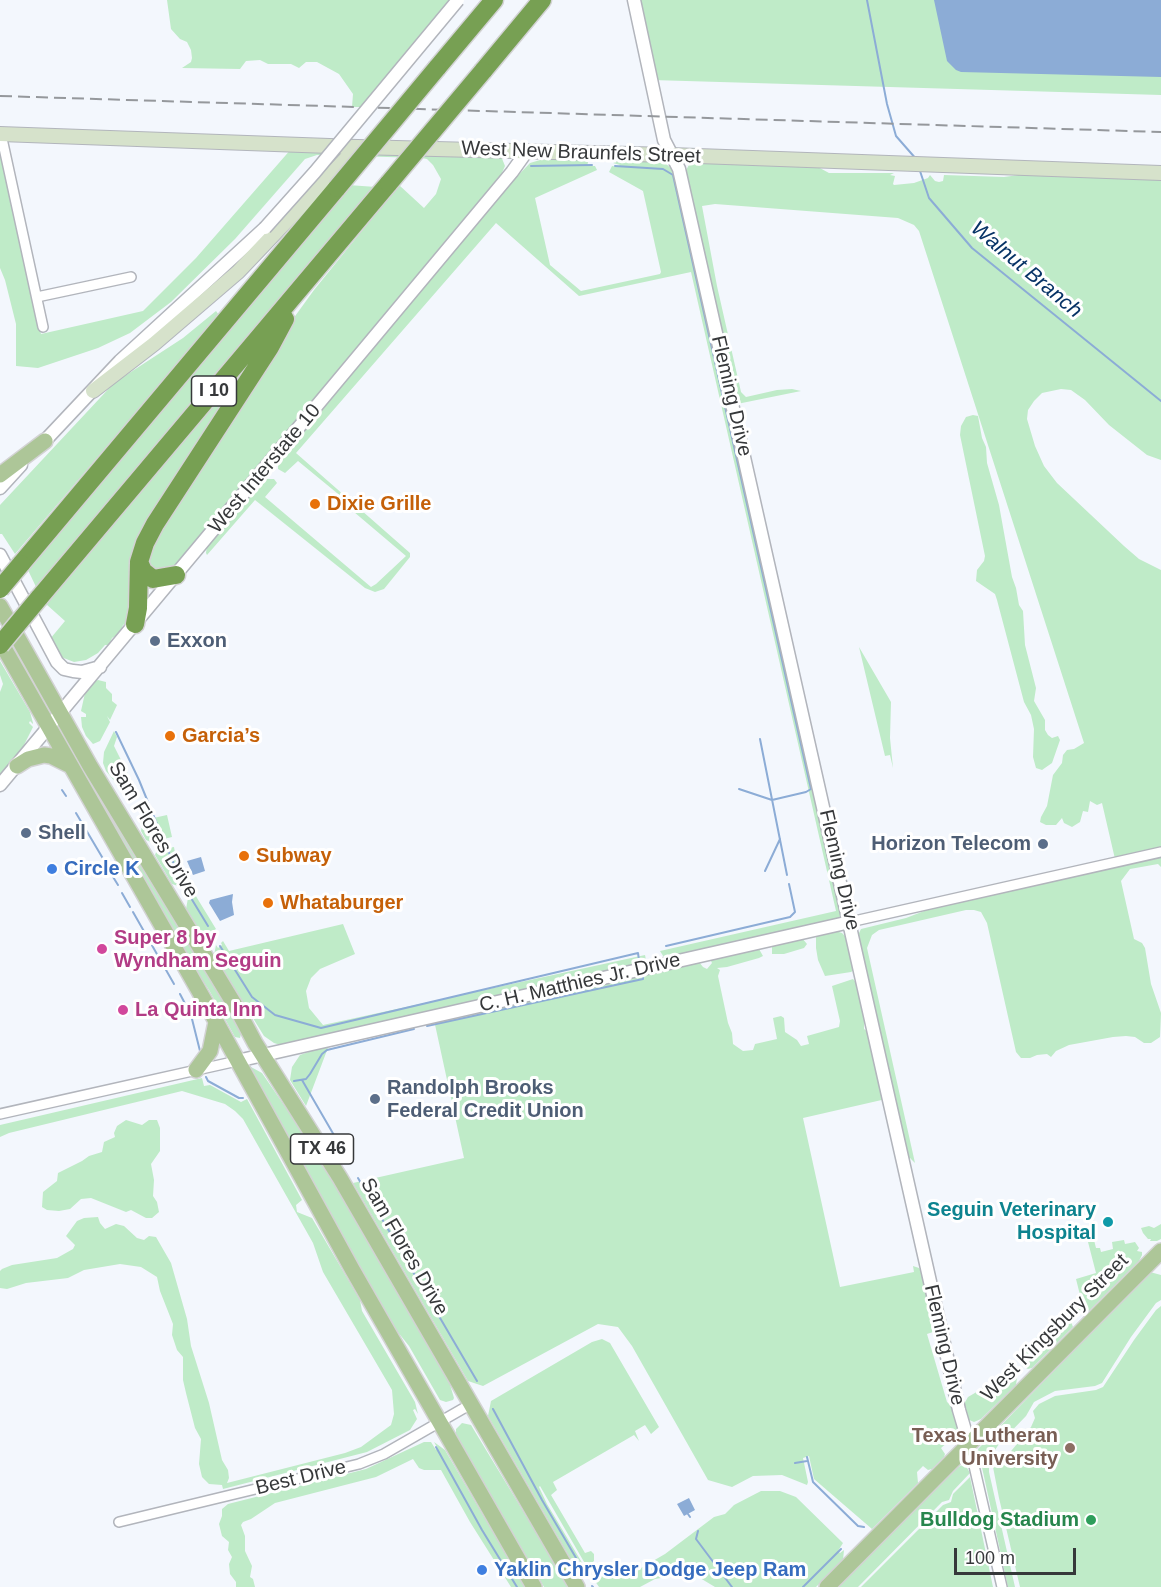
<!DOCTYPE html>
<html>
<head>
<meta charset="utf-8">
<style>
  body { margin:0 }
  #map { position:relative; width:1161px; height:1587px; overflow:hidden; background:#f3f7fd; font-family:Helvetica,sans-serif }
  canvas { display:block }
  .scale { position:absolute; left:954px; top:1548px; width:122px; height:27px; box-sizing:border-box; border:3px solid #36383a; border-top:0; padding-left:8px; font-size:18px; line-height:21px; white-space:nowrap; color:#36383a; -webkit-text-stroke:4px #fff; paint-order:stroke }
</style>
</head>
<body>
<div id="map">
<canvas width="1161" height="1587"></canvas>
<div class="scale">100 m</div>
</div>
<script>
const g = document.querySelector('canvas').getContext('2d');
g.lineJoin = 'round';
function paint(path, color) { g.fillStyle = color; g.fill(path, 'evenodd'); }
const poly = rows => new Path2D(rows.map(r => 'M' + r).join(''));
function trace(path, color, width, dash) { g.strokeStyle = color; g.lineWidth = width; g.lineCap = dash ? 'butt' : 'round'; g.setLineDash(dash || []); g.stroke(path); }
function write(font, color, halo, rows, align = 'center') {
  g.font = font + ' Helvetica,sans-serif'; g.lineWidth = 6; g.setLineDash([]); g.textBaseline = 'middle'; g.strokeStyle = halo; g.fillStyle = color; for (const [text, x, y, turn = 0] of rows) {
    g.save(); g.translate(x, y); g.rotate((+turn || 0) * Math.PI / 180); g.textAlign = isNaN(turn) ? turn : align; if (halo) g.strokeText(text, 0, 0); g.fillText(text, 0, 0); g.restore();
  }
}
paint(poly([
  [167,0,458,0,367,107,352,107,353,94,339,74,317,62,306,62,299,68,291,64,268,64,260,60,246,61,240,69,182,68,191,62,192,58,191,50,187,42,180,39,171,29],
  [634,0,1161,0,1161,95,652,80],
  [292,148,501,156,505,166,501,175,173,570,150,572,146,554,285,330,314,290,399,185,424,208,436,194,441,179,433,165,427,159,422,158,317,155,305,159,235,239,171,302,130,333,98,348,38,368,16,366,16,324,5,280,0,268,0,152,41,334,143,311,196,258],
  [547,158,589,159,587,166,595,166,597,170,535,198,550,265,581,291,660,274,661,272,643,191,609,172,612,166,618,167,620,165,613,163,619,159,664,162,675,172,672,175,676,177,842,915,839,918,665,959,660,951,836,911,691,272,579,296,496,223,296,453,410,553,410,557,384,589,375,592,365,588,255,500,207,555,206,553,207,545,261,479,274,479,277,483,265,497,371,587,376,584,406,556,341,501,343,498,298,461,285,473,278,469,278,460,504,190,530,163],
  [696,163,818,167,829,173,894,173,890,175,895,176,893,184,894,185,914,183,928,178,930,175,935,181,939,182,943,181,944,175,1004,177,1026,174,1161,177,1161,460,1147,455,1109,425,1085,400,1071,390,1061,389,1042,393,1034,401,1028,410,1027,419,1035,446,1044,466,1057,483,1124,546,1139,559,1161,570,1161,849,1115,859,1102,803,1097,805,1090,801,1088,812,1083,811,1080,822,1072,827,1064,823,1062,818,1056,825,1046,825,1040,822,1041,817,1047,806,1053,775,1062,763,1063,755,1067,750,1074,749,1084,743,919,231,914,225,898,218,715,204,702,206,717,286,741,392,746,397,777,390,792,389,801,391,737,404,686,178,686,170,689,165],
  [348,185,376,187,37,589,27,568],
  [216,311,219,315,15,554,2,534,0,534,0,505,114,383,183,338],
  [246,364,252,368,150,525,128,622,123,625,120,633,112,638,109,645,105,645,98,653,86,660,74,662,61,657,50,639,65,621,46,604],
  [973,415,978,416,982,438,986,447,987,463,999,505,1012,577,1016,588,1019,605,1023,611,1025,645,1036,688,1034,701,1045,720,1045,730,1048,735,1052,738,1058,736,1060,740,1052,763,1042,770,1036,768,1033,757,1034,729,1031,715,1024,702,997,600,995,594,976,581,977,570,984,561,985,556,960,435,961,426,966,417],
  [859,647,891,702,890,738,893,768,890,755,885,756],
  [0,661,30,712,33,723,33,724,30,721,29,723,33,727,23,747,0,774,0,692,3,684,0,675],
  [98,680,106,682,106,688,112,694,112,701,117,705,110,720,107,716,110,722,100,741,93,744,86,736,82,727,81,717,86,717,86,714,81,711,85,693,93,682],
  [114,731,117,737,114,746,129,776,130,785,127,787,117,784,106,771,103,763,104,752],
  [167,815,172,837,151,842,146,840,141,831,142,825,149,819],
  [113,817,234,1017,241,1034,240,1038,235,1037,209,990,189,960,108,819],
  [174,847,177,865,189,883,181,887,172,884,155,855,157,850],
  [1161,855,1161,867,1158,864,1130,869,1121,881,1134,939,1142,943,1145,948,1151,984,1161,1013,1160,1037,1151,1043,1144,1043,1135,1037,1126,1036,1113,1037,1069,1045,1056,1051,1051,1057,1047,1054,1037,1055,1030,1058,1021,1058,1016,1052,987,923,981,912,974,910,966,910,879,930,872,935,867,948,915,1163,910,1158,907,1159,858,935,861,929,906,918,932,908],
  [194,893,216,929,209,933,199,930,186,909,188,898],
  [343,924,355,954,320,969,311,978,306,991,309,1008,323,1025,645,955,646,960,643,964,284,1046,274,1043,264,1036,214,955,216,945,218,948,222,945,221,943,223,941,229,951],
  [836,931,842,933,848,939,854,970,851,972,825,976,818,960,816,948,816,937,818,935],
  [802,938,807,944,804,948,784,954,772,954,772,945],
  [759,949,763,956,759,958,727,967,717,968,720,970,718,976,728,1023,732,1033,733,1044,743,1051,753,1050,755,1044,777,1039,773,1018,781,1016,784,1018,785,1032,797,1040,801,1046,809,1044,807,1036,839,1027,840,1021,832,986,853,979,857,984,869,1022,864,1022,864,1029,871,1034,886,1099,803,1118,840,1287,914,1272,913,1266,919,1268,923,1274,936,1331,927,1334,947,1402,952,1406,958,1429,960,1437,957,1442,948,1442,941,1448,945,1454,944,1457,932,1469,928,1470,923,1466,917,1472,918,1483,872,1529,814,1479,809,1456,803,1458,808,1482,807,1485,782,1475,753,1476,732,1487,708,1480,632,1346,618,1327,598,1324,483,1386,468,1381,353,1183,464,1158,434,1020,699,962,703,967,707,969,712,963,710,959],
  [329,1045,306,1106,290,1080,292,1067,300,1055],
  [251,1067,262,1073,310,1143,448,1378,454,1398,453,1400,446,1402,440,1400,409,1346,389,1321,250,1069],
  [202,1078,204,1086,210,1085,241,1102,247,1099,302,1200,296,1205,297,1212,312,1218,360,1300,362,1311,415,1402,418,1414,415,1409,413,1410,417,1419,410,1430,367,1452,223,1489,222,1485,209,1484,202,1477,199,1464,201,1439,195,1428,186,1393,183,1380,183,1357,177,1350,172,1335,173,1324,160,1291,157,1277,141,1267,120,1264,84,1270,68,1278,26,1283,7,1289,0,1288,0,1271,2,1269,12,1265,57,1258,73,1249,75,1245,66,1236,77,1221,84,1218,98,1217,100,1223,105,1229,116,1224,124,1226,137,1238,144,1240,149,1236,156,1237,171,1263,187,1319,191,1346,209,1403,222,1460,228,1470,229,1478,227,1483,345,1453,361,1447,391,1425,394,1414,392,1390,323,1272,313,1243,243,1119,235,1111,225,1104,182,1091,9,1133,0,1137,0,1125],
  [126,1120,142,1125,149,1120,157,1120,160,1128,160,1151,151,1164,154,1180,153,1196,157,1202,159,1212,152,1218,146,1218,131,1210,126,1212,91,1198,81,1199,70,1209,59,1211,47,1210,42,1207,43,1192,57,1181,58,1173,82,1161,89,1156,102,1152,104,1142,115,1137,114,1133,117,1126],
  [1161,1224,1161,1239,1157,1241,1150,1241,1151,1239,1148,1239,1143,1233,1141,1228,1149,1226,1154,1228],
  [1094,1240,1096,1248,1100,1248,1101,1252,1113,1249,1112,1242,1124,1240,1125,1244,1135,1242,1139,1248,1137,1251,1142,1252,1142,1255,1139,1261,1087,1313,1076,1315,1073,1309,1081,1299,1076,1279,1096,1273,1088,1242],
  [1150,1272,1161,1275,1161,1300,1156,1303,1131,1337,1102,1383,1095,1386,1055,1391,1034,1402,1026,1416,999,1444,989,1459,989,1472,1015,1587,1008,1587,978,1449],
  [1161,1306,1161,1587,1020,1587,999,1498,993,1467,994,1462,1007,1456,1031,1427,1035,1418,1033,1411,1039,1404,1055,1396,1096,1390,1103,1387,1134,1340,1156,1310],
  [1061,1317,1070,1319,1073,1327,1032,1368,1028,1369,1022,1366,1020,1357,1032,1341],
  [602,1339,610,1343,659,1427,651,1434,645,1425,635,1431,639,1441,634,1435,553,1482,557,1490,551,1495,585,1553,591,1551,594,1554,594,1561,587,1567,540,1486,539,1487,547,1504,584,1566,578,1559,577,1561,579,1564,573,1563,488,1416,491,1401,592,1342],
  [1009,1373,1015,1375,1017,1378,1016,1385,981,1419,974,1422,967,1419,964,1404,968,1397],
  [462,1423,471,1425,474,1430,569,1587,544,1587,456,1435,456,1429],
  [424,1442,431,1442,436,1450,438,1449,434,1442,445,1450,525,1587,511,1587,470,1522,441,1470,424,1470,419,1468,413,1459,376,1477,275,1503,251,1519,243,1522,241,1525,245,1536,245,1551,252,1566,250,1577,253,1579,255,1587,236,1587,236,1582,230,1574,229,1564,232,1557,228,1550,229,1542,222,1536,219,1524,222,1516,222,1509,228,1504,366,1469],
  [962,1465,966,1466,970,1473,953,1491,949,1500,942,1502,858,1587,838,1587,955,1469],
  [970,1477,993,1587,861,1587,943,1505,951,1502,953,1494],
  [761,1491,780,1491,796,1497,843,1543,838,1551,840,1553,844,1550,843,1560,816,1587,715,1587,700,1578,679,1575,655,1579,640,1587,599,1587,593,1578,599,1574,620,1578,627,1576,665,1554,714,1517,725,1514,734,1505]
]), '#bfebc8');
paint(poly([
  [934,0,1161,0,1161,77,961,72,956,70,947,61],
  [201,857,205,871,193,875,187,861],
  [233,894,232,902,234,915,220,921,209,903,210,900],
  [689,1498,695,1510,684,1516,677,1504]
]), '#8cacd6');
trace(poly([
  [867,0,887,104,896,136,917,160],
  [531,166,592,165],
  [615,166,663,169,673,175,811,789,806,792,772,800,739,789],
  [919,168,929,198,972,248,1161,401],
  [116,732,139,780,163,839],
  [760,739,787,875],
  [62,790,66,796],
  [76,813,105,862],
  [167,848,180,878],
  [765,871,780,839],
  [110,872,118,885],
  [122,893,130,907],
  [191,898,208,926],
  [133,912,174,984],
  [220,946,252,997,275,1015,321,1028,638,953,639,960],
  [666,946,790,917,795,912,789,884],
  [180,994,191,1015,200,1051],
  [427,1026,643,979,643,976],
  [206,1077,208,1081,239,1098,243,1098],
  [302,1080,349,1161],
  [294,1081,306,1079,310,1074,322,1054,327,1050,414,1029],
  [358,1178,477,1381],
  [493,1409,542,1500,579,1563],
  [436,1447,482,1530,517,1587],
  [807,1457,813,1482,858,1526,864,1527],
  [795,1463,807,1461],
  [688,1514,690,1517],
  [698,1531,696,1539,732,1587],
  [592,1586,593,1587],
  [803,1587,841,1549]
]), '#8cacd6', 2);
const minor = poly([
  [1,134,43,327],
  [37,297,131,277],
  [850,922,1161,852],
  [0,1114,237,1061],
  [969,1444,1002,1587],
  [119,1522,359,1464,384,1454,471,1404]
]);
const tertiary = poly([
  [634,0,664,140,679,169,959,1410,969,1444],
  [40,446,120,361,265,228],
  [0,488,21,465],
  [0,555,57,662,64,669,73,671,82,672,100,667],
  [0,785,512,172,527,151],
  [237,1061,850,922]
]);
const secondary = poly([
  [0,134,357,147,671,155,1161,173],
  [93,391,154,344,238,272,357,147]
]);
const primary = poly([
  [0,475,45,441],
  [0,606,90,766,236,1007,255,1043,340,1178,577,1587],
  [0,641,207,1005,352,1269,534,1587],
  [17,766,28,759,44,755,51,756,69,765],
  [196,1070,210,1051,216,1022],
  [827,1587,1161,1251]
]);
const motorway = poly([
  [437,68,494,0],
  [483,71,542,0],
  [139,562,143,571,153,579,176,575],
  [21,564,337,188],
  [39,598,389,183],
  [135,624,138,608,139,562,145,543,155,524,270,347,285,319]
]);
trace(minor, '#b2b5bc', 12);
trace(tertiary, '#b2b5bc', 15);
trace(secondary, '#b2b5bc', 16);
trace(primary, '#d3d3d4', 18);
trace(motorway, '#d3d3d4', 21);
trace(minor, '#fff', 9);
trace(tertiary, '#fff', 12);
trace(secondary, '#d6e2cb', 14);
trace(primary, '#adc698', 15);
trace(motorway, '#77a053', 18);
trace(poly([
  [0,96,1161,132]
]), '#95989c', 2, [12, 6]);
const tertiaryBridge = poly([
  [265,228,315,172,458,0]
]);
const motorwayBridge = poly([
  [389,183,483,71],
  [337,188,437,68],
  [0,589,21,564],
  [0,645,39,598]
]);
trace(tertiaryBridge, '#b2b5bc', 15, []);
trace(motorwayBridge, '#d3d3d4', 21, []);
trace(tertiaryBridge, '#fff', 12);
trace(motorwayBridge, '#77a053', 18);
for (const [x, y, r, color] of [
  [315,504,6,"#e8710a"],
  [155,641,6,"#5c6f8a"],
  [170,736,6,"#e8710a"],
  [26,833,6,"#5c6f8a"],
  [1043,844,6,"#5c6f8a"],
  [244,856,6,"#e8710a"],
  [52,869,6,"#3f7fe0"],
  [268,903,6,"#e8710a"],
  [102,949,6,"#d1479c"],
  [123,1010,6,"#d1479c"],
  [375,1099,6,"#5c6f8a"],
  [1108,1222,6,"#0f9aa8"],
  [1070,1448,6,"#8d6e63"],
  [1091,1520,6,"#2e9e5b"],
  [482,1570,6,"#3f7fe0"]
]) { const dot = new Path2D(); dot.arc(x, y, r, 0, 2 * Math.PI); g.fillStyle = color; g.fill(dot); trace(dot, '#fff', 2); }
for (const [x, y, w] of [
  [214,391,45],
  [322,1149,63]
]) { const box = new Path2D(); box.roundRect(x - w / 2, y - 15, w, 30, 4.5); g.fillStyle = '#fff'; g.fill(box); trace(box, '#36383a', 1.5); }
write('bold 18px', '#36383a', null, [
  ["I 10",214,391],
  ["TX 46",322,1149]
]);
write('20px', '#36383a', '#fff', [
  ["West New Braunfels Street",581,153,2],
  ["Fleming Drive",731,396,77],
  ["West Interstate 10",265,469,-50],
  ["Sam Flores Drive",153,830,59],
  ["Fleming Drive",839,870,77],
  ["C. H. Matthies Jr. Drive",580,983,-13],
  ["Sam Flores Drive",404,1247,60],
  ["West Kingsbury Street",1055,1328,-45],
  ["Fleming Drive",944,1345,77],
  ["Best Drive",301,1478,-14]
]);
write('bold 20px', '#c56008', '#fff', [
  ["Dixie Grille",327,504],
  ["Garcia’s",182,736],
  ["Subway",256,856],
  ["Whataburger",280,903]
], 'left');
write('bold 20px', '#4e5e75', '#fff', [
  ["Exxon",167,641],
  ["Shell",38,833],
  ["Horizon Telecom",1031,844,"right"],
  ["Randolph Brooks",387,1088],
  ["Federal Credit Union",387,1111]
], 'left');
write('bold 20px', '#366cbe', '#fff', [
  ["Circle K",64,869],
  ["Yaklin Chrysler Dodge Jeep Ram",494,1570]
], 'left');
write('bold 20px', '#b23c85', '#fff', [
  ["Super 8 by",114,938],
  ["Wyndham Seguin",114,961],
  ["La Quinta Inn",135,1010]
], 'left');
write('bold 20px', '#0d838f', '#fff', [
  ["Seguin Veterinary",1096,1210],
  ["Hospital",1096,1233]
], 'right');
write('bold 20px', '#785e54', '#fff', [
  ["Texas Lutheran",1058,1436],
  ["University",1058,1459]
], 'right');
write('bold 20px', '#27864d', '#fff', [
  ["Bulldog Stadium",1079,1520]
], 'right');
write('italic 21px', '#073366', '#fff', [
  ["Walnut Branch",1026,270,40]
]);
</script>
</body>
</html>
